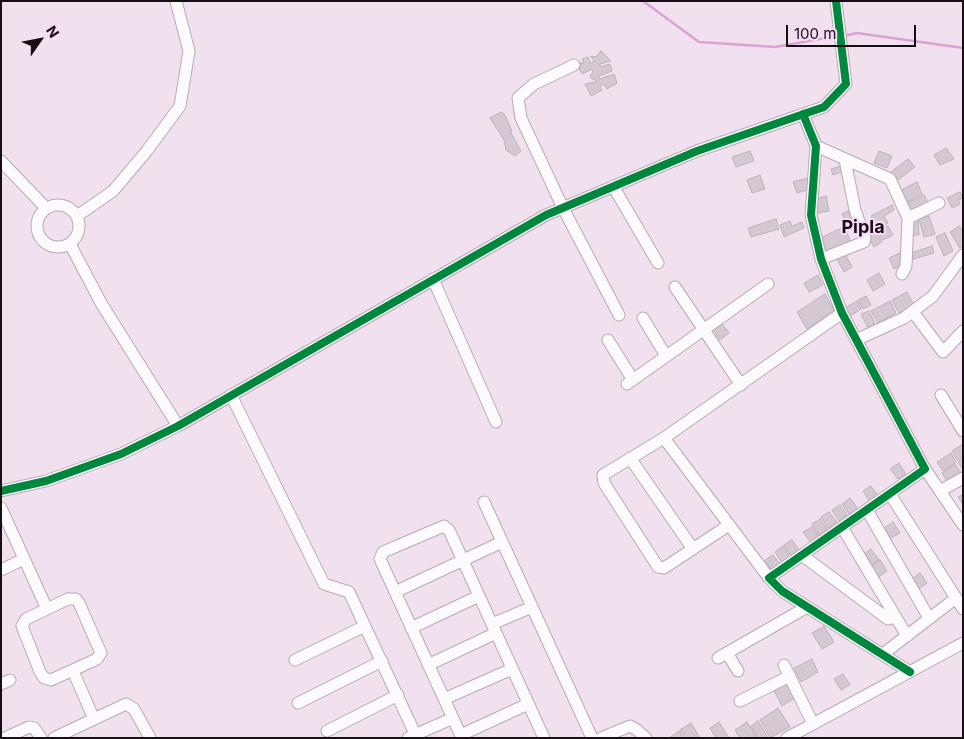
<!DOCTYPE html>
<html>
<head>
<meta charset="utf-8">
<style>
  body { margin:0 }
  #map { position:relative; width:964px; height:739px; overflow:hidden; background:#f1e1ef; font-family:Inter,sans-serif }
  canvas { display:block }
  .frame { position:absolute; inset:0; border:2px solid #160d16; pointer-events:none }
  .north { position:absolute; left:15px; top:15px; width:50px; height:50px; -webkit-text-stroke:4px #f7dbf4; paint-order:stroke; rotate:57deg; font-size:14px; font-weight:700; line-height:20px; text-align:center; color:#160d16 }
  .north::after { content:''; display:block; margin:auto; width:18px; height:22px; background:#160d16; clip-path:polygon(50% 0,100% 100%,50% 72%,0 100%) }
  .scale { position:absolute; left:786px; top:25px; width:130px; height:22px; box-sizing:border-box; border:2px solid #160d16; border-top:0; padding-left:6px; font-size:15px; line-height:18px; white-space:nowrap; color:#160d16; -webkit-text-stroke:4px #f7dbf4; paint-order:stroke }
</style>
</head>
<body>
<div id="map">
<canvas width="964" height="739"></canvas>
<div class="frame"></div>
<div class="north">N</div>
<div class="scale">100 m</div>
</div>
<script>
const g = document.querySelector('canvas').getContext('2d');
g.lineJoin = 'round';
const poly = rows => new Path2D(rows.map(r => 'M' + r).join(''));
function trace(path, color, width, dash) { g.strokeStyle = color; g.lineWidth = width; g.lineCap = dash ? 'butt' : 'round'; g.setLineDash(dash || []); g.stroke(path); }
function paint(path, color) { g.fillStyle = color; g.fill(path, 'evenodd'); }
function write(font, color, halo, rows, align = 'center') {
  g.font = font + ' Inter,sans-serif'; g.lineWidth = 4; g.setLineDash([]); g.textBaseline = 'middle'; g.strokeStyle = halo; g.fillStyle = color; for (const [text, x, y, turn = 0] of rows) {
    g.save(); g.translate(x, y); g.rotate((+turn || 0) * Math.PI / 180); g.textAlign = isNaN(turn) ? turn : align; if (halo) g.strokeText(text, 0, 0); g.fillText(text, 0, 0); g.restore();
  }
}
trace(poly([
  [643,1,699,42,775,47,837,36],
  [843,36,857,33,963,48]
]), '#daa2d5', 2.5);
const building = poly([
  [601,51,611,61,600,64,600,67,610,64,612,71,599,76,600,79,614,74,617,83,607,89,604,84,600,86,602,90,591,96,585,84,596,82,595,79,593,80,590,76,593,72,592,69,582,74,576,63,584,63,582,59,588,57,590,63,595,61,590,56,596,57,601,51],
  [501,112,505,115,512,131,510,131,521,151,515,156,506,150,504,140,490,118,501,112],
  [946,148,954,159,940,165,934,155,946,148],
  [750,151,754,161,736,167,732,157,750,151],
  [879,151,892,156,887,168,874,163,879,151],
  [908,159,915,167,898,180,891,172,908,159],
  [843,165,845,171,833,175,831,169,843,165],
  [760,175,765,189,752,193,747,180,760,175],
  [808,178,810,189,797,193,793,182,808,178],
  [917,182,922,194,907,202,901,190,917,182],
  [960,192,963,198,958,200,960,204,952,208,947,198,960,192],
  [924,195,929,205,912,213,907,203,924,195],
  [826,196,829,211,818,213,815,199,826,196],
  [892,205,894,210,884,216,888,223,877,229,871,216,892,205],
  [852,209,859,223,849,228,842,214,852,209],
  [929,216,935,234,924,237,919,219,929,216],
  [776,219,779,229,751,237,748,228,776,219],
  [909,219,918,219,919,235,910,235,909,219],
  [790,221,792,226,802,222,804,228,784,237,780,225,790,221],
  [888,226,893,235,883,240,878,231,888,226],
  [959,226,963,231,963,246,960,248,950,232,959,226],
  [844,227,852,244,827,255,820,238,844,227],
  [876,231,882,242,874,247,867,235,876,231],
  [945,233,953,251,944,256,936,237,945,233],
  [932,246,934,253,913,259,911,253,932,246],
  [900,253,905,263,894,269,889,258,900,253],
  [845,254,852,267,844,272,837,259,845,254],
  [879,273,885,284,873,291,867,280,879,273],
  [818,275,823,285,809,292,804,283,818,275],
  [907,292,914,305,899,313,892,300,907,292],
  [825,294,834,310,807,329,797,312,825,294],
  [866,296,871,305,863,309,858,300,866,296],
  [857,301,861,309,850,316,845,308,857,301],
  [890,301,896,313,878,323,871,311,890,301],
  [869,311,875,324,868,328,861,314,869,311],
  [719,320,729,333,720,340,711,326,719,320],
  [963,444,963,457,957,460,952,451,963,444],
  [951,453,956,462,943,471,937,462,951,453],
  [963,458,963,470,958,462,963,458],
  [899,463,906,474,898,479,890,469,899,463],
  [955,464,961,473,947,481,942,473,955,464],
  [871,486,878,496,870,502,863,491,871,486],
  [963,494,963,505,958,497,963,494],
  [850,498,858,509,849,514,842,504,850,498],
  [840,505,847,515,839,521,832,510,840,505],
  [829,512,837,522,828,528,821,517,829,512],
  [820,519,827,529,819,535,812,524,820,519],
  [893,522,900,533,891,538,884,528,893,522],
  [812,527,819,537,811,543,803,532,812,527],
  [792,540,799,550,791,556,784,545,792,540],
  [783,546,790,557,782,563,775,552,783,546],
  [871,549,879,560,870,566,863,555,871,549],
  [773,555,781,565,772,571,765,560,773,555],
  [880,560,887,571,879,577,872,566,880,560],
  [920,573,927,583,919,589,912,579,920,573],
  [824,626,834,642,822,649,812,633,824,626],
  [812,659,818,672,801,682,794,668,812,659],
  [843,674,850,685,841,690,834,679,843,674],
  [789,681,798,696,782,706,774,691,789,681],
  [778,708,790,727,770,738,760,720,778,708],
  [758,721,768,738,758,738,751,726,758,721],
  [719,722,729,738,716,738,710,728,719,722],
  [747,722,757,738,740,738,735,730,747,722],
  [691,723,700,738,685,738,680,730,691,723],
  [679,731,683,738,670,738,670,737,679,731]
]);
paint(building, '#d4c8d2');
trace(building, '#beb1bc', 1);
const minor = poly([
  [574,65,534,84,518,98,521,118,563,208,619,315],
  [803,114,816,146,811,215,821,259,842,313,925,469,769,578,782,591,910,672],
  [816,146,890,179,908,218,939,203],
  [1,161,46,208],
  [613,186,658,263],
  '37 226a21 21 0 1 1 42 0a21 21 0 1 1-42 0Z',
  [77,216,113,191,146,152,180,106,189,51,176,1],
  [70,244,101,303,178,426],
  [821,259,864,242,865,238,855,210,845,160],
  [902,274,906,266,908,218],
  [433,279,496,422],
  [675,287,741,385],
  [913,312,943,352,963,331],
  [643,318,666,356],
  [608,340,633,380],
  [856,340,904,318,933,296,963,255],
  [627,384,768,284],
  [231,395,324,584,349,592,417,738],
  [941,395,963,431],
  [664,438,603,475,604,483,658,567,664,568,729,525],
  [630,458,693,549],
  [925,469,963,525],
  [1,491,46,481,121,454,178,426,546,215,697,151,824,107,846,84,836,1],
  [940,491,963,478],
  [484,502,592,738],
  [1,508,47,609],
  [867,510,929,618],
  [842,527,907,636],
  [803,556,888,619,896,617],
  [1,570,24,559],
  [769,578,664,438,842,313],
  [395,592,502,542],
  [956,598,963,609],
  [68,599,76,599,79,603,101,653,97,659,51,680,44,678,40,672,22,626,26,619,68,599],
  [492,624,532,607],
  [411,628,479,596],
  [727,653,738,671],
  [883,654,956,598,890,494],
  [718,658,807,607],
  [295,660,365,626],
  [428,665,496,633],
  [784,665,813,724],
  [73,671,94,719],
  [1,684,10,680],
  [444,699,512,669],
  [740,701,790,676],
  [298,703,382,661],
  [327,731,398,695],
  [461,735,528,704],
  [5,738,29,727,34,728,41,738],
  [54,738,126,704,134,709,150,738],
  [408,738,453,718],
  [462,738,380,559,383,552,444,526,449,530,544,738],
  [601,738,630,726,637,730,646,738],
  [787,738,963,643]
]);
trace(minor, '#b6aab5', 13);
trace(minor, '#fdfafd', 11);
trace(poly([
  [803,114,816,146,811,215,821,259,842,313,925,469,769,578,782,591,910,672],
  [1,491,46,481,121,454,178,426,546,215,697,151,824,107,846,84,836,1]
]), '#00873e', 8);
write('bold 18px', '#160d16', '#f7dbf4', [
  ["Pipla",863,228]
]);
</script>
</body>
</html>
